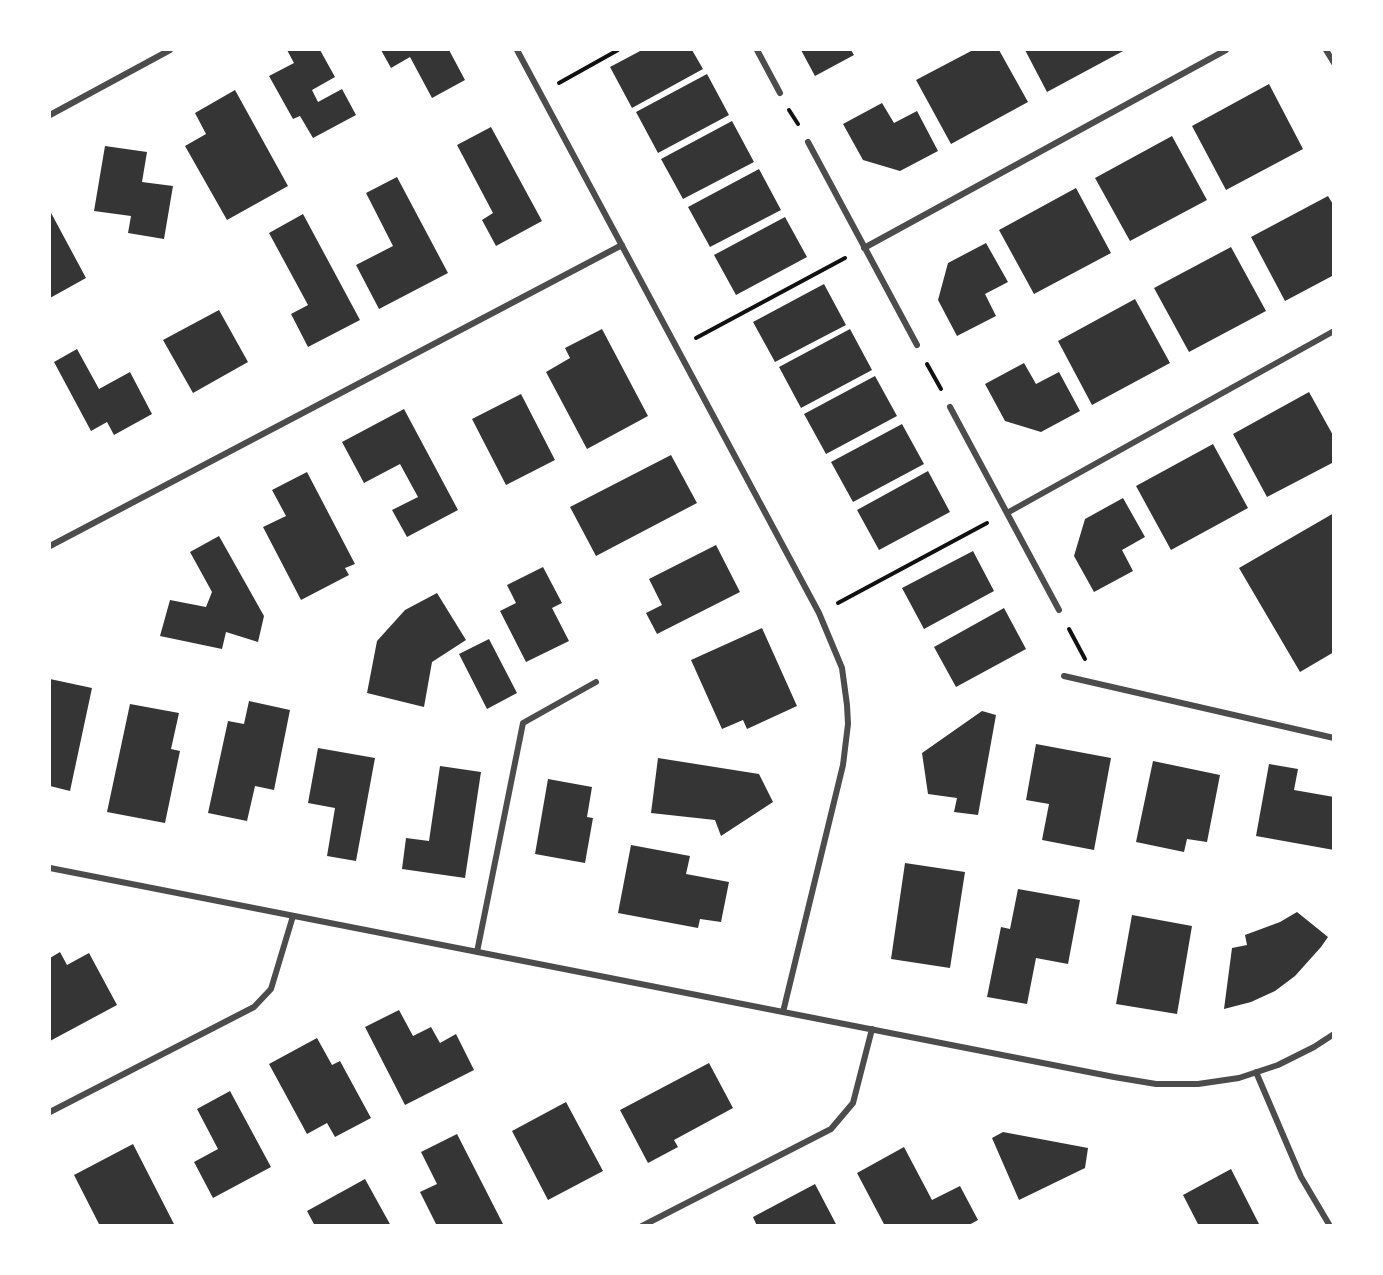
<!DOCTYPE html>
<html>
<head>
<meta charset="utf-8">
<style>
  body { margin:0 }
  #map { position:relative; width:1383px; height:1275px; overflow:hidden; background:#fff; font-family:"PT Sans",sans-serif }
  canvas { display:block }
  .frame { position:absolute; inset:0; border:51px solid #fff; pointer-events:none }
</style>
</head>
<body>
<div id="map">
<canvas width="1383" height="1275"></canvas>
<div class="frame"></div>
</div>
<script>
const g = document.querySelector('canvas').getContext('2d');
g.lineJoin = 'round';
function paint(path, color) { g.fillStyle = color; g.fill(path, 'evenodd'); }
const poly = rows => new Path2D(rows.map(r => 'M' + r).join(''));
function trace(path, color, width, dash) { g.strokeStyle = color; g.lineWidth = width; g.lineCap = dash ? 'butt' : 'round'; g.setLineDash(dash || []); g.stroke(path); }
paint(poly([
  [287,50,320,50,335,77,312,90,318,102,342,89,356,115,313,138,300,116,293,119,269,76,294,63],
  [381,50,449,50,465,80,432,98,410,57,391,68],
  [642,50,692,50,703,69,632,108,610,67],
  [801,50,851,50,854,55,815,76],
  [973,50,999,50,1028,102,951,144,916,80],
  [1025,50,1125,50,1047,92],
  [707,74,729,115,658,153,636,112],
  [1269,84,1303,149,1226,190,1192,126],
  [235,90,288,186,227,220,185,146,206,134,195,113],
  [882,103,894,123,917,111,938,151,900,171,863,160,843,124],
  [732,121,754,162,683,199,661,159],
  [491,127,542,221,496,246,482,220,493,213,457,145],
  [1172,136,1207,200,1130,241,1095,178],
  [105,146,147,152,142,182,173,186,164,239,128,233,131,216,94,211],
  [759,169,781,210,710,247,688,207],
  [397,177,448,273,379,309,356,265,393,246,366,193],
  [1076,188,1111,253,1034,294,999,230],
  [1328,196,1334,206,1334,275,1285,301,1251,237],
  [50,211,86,278,50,298],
  [303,214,360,320,308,347,291,314,308,305,269,233],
  [785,217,807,257,736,295,714,255],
  [986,243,1008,282,985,294,996,316,957,336,938,300,948,263],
  [1231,247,1266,311,1189,352,1154,288],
  [824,284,846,325,775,362,753,322],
  [1135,299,1170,363,1092,405,1058,341],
  [219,310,248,362,193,393,163,340],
  [602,329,648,416,587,449,546,372,570,358,565,348],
  [850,329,872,370,801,408,779,367],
  [77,349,99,389,130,372,152,414,114,435,107,422,91,431,54,362],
  [1024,363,1036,384,1059,372,1080,411,1041,432,1005,421,985,384],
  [875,376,897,416,826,454,804,414],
  [1309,392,1334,437,1334,462,1267,497,1233,434],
  [521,394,555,460,506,485,472,419],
  [404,409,458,510,407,537,392,510,418,497,400,464,364,483,342,442],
  [902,424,924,464,853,502,831,462],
  [1213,444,1248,508,1171,550,1136,486],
  [671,455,697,503,596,556,570,507],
  [928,471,950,512,879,550,857,510],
  [307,472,355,564,345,568,349,575,301,600,263,527,286,516,272,490],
  [1123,498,1145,537,1122,550,1133,571,1094,592,1074,556,1085,519],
  [1334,513,1334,652,1300,672,1239,568],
  [219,536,264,616,258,642,226,632,222,649,160,636,170,600,206,607,212,592,190,552],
  [716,545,740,592,657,634,646,613,662,605,649,579],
  [973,551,994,591,924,629,902,588],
  [543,567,562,603,552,608,569,641,526,662,500,611,516,603,507,585],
  [437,593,466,640,432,662,424,707,367,693,377,641,405,610],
  [1004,608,1026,649,956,687,934,647],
  [762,628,797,706,747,729,743,720,722,729,691,660],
  [489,639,517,693,487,709,459,654],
  [50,679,92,688,70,791,50,786],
  [249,701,290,710,274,790,255,786,247,821,208,813,228,721,244,724],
  [130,704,179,713,171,749,180,751,165,823,107,812],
  [982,711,996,715,978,815,954,812,957,798,928,794,922,753],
  [1036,744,1111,758,1094,850,1042,840,1049,804,1026,800],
  [318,748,375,758,356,861,327,856,335,808,308,803],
  [658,758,759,774,773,802,721,836,715,820,651,813],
  [1153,761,1220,775,1207,842,1187,839,1184,852,1136,842],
  [1269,764,1298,769,1294,790,1334,797,1334,850,1256,836],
  [440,766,481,772,465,878,402,869,406,838,429,841],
  [548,779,592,787,587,817,593,818,585,863,535,854],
  [631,845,690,856,686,874,729,882,721,922,700,919,698,928,618,913],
  [905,863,965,872,950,968,891,959],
  [1018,889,1080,900,1068,964,1036,958,1027,1004,987,997,1001,927,1010,929],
  [1297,912,1328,937,1321,947,1295,976,1275,991,1251,1002,1224,1009,1232,948,1247,945,1245,935,1280,922],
  [1132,915,1192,926,1177,1014,1116,1004],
  [60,952,67,965,89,953,117,1005,50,1041,50,958],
  [399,1010,413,1036,431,1027,440,1043,456,1034,474,1070,405,1105,365,1027],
  [317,1038,332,1065,340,1061,371,1118,335,1137,327,1123,307,1134,269,1064],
  [709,1063,733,1108,674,1140,678,1147,648,1163,620,1110],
  [230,1091,271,1167,213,1198,194,1162,218,1149,197,1109],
  [566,1102,603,1171,548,1200,512,1131],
  [1003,1132,1088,1148,1085,1168,1019,1200,992,1138],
  [457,1134,504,1226,437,1226,420,1192,437,1184,421,1152],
  [133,1144,175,1226,100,1226,74,1175],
  [904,1147,932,1200,960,1186,978,1220,967,1226,885,1226,857,1173],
  [1231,1169,1260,1226,1199,1226,1183,1195],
  [365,1179,391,1226,315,1226,307,1211],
  [815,1184,837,1226,757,1226,753,1217]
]), '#353535');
trace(poly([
  [559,83,618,50],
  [789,110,798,124],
  [696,338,845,258],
  [927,364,941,389],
  [838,603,987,523],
  [1069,629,1085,659]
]), '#111', 4);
trace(poly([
  [517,50,819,613,842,668,847,705,848,724,843,765,783,1012],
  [757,50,780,93],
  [1326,50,1334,63],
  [50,115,170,50],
  [808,142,917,345],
  [864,248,1226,50],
  [950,407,1059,610],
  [1007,513,1334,331],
  [50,546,622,245],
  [1064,676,1334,738],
  [50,868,1114,1077,1156,1084,1198,1084,1239,1078,1278,1065,1314,1047,1334,1034],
  [477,952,523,723,596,682],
  [1256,1072,1301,1177,1330,1226],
  [50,1112,254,1007,271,989,293,916],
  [642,1226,831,1129,853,1103,872,1029]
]), '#4c4c4c', 6);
</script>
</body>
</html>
